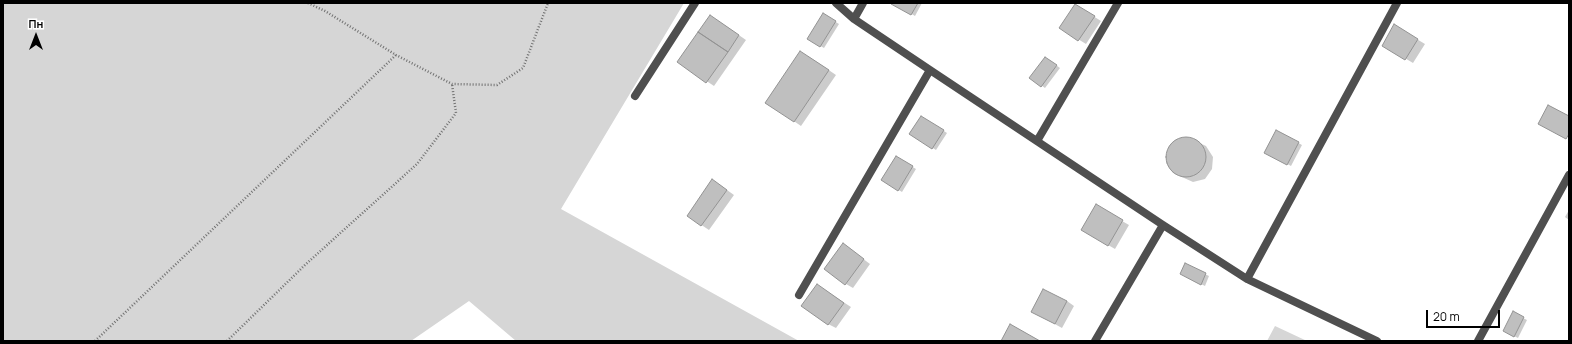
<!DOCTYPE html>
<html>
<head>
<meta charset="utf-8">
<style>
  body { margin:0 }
  #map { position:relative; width:1572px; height:344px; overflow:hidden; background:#fff; font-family:Manrope,sans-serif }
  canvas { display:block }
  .frame { position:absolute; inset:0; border:4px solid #000; pointer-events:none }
  .north { position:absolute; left:16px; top:16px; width:40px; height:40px; -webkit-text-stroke:3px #fff; paint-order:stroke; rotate:0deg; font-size:11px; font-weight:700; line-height:16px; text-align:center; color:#000 }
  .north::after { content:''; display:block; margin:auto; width:14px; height:18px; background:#000; clip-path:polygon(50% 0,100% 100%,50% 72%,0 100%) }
  .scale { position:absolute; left:1426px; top:310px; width:74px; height:18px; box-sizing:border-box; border:2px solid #000; border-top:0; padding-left:5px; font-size:12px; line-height:14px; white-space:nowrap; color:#000; -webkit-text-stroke:3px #fff; paint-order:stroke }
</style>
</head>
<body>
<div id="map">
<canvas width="1572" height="344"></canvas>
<div class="frame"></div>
<div class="north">Пн</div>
<div class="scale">20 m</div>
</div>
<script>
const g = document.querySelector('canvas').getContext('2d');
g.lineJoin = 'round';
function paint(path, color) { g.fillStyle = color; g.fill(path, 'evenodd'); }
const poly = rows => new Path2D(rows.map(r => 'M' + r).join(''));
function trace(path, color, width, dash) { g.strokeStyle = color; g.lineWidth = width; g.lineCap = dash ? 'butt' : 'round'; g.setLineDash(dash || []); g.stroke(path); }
paint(poly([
  [3,3,684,3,561,209,799,341,516,341,469,301,411,341,3,341],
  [1275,326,1307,341,1267,341]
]), '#d6d6d6');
paint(poly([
  [893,3,922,3,915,16],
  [1082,9,1101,21,1086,44,1060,28],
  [823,14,839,24,824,48,808,39],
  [717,20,746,40,714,86,678,62],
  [1395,26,1425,44,1413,63,1383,45],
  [808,56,836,75,801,126,767,103],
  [1049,60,1060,68,1045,88,1031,78],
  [922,117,947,133,936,150,911,134],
  [1277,131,1302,145,1291,166,1265,152],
  [1187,137,1206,146,1213,157,1212,169,1205,179,1193,182,1173,173,1166,163,1167,151,1174,141],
  [896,157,916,169,902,192,882,180],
  [720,185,734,195,709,230,688,216],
  [1096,206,1129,225,1115,249,1082,230],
  [1569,210,1569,220,1565,217],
  [850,249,870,264,853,288,846,284],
  [1186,265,1209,276,1205,286,1185,276],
  [817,285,851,307,836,328,828,324],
  [1067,301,1074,306,1062,328,1038,315],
  [1513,313,1527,320,1518,338,1504,331]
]), '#0003');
const building = poly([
  [892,3,918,3,911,15,891,4,892,3],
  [1075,4,1095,16,1078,41,1059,28,1075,4],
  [823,13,836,21,820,47,807,39,823,13],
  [710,15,739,35,728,52,698,32,710,15],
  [1394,24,1418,39,1405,60,1382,46,1394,24],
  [698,32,728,52,706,83,677,62,698,32],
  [800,51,829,70,794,122,765,103,800,51],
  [1045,57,1057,65,1041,87,1029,78,1045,57],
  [1548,105,1569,116,1569,134,1566,139,1538,124,1548,105],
  [921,116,944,130,932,149,909,134,921,116],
  [1276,130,1299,142,1287,165,1264,153,1276,130],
  '1166 157a20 20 0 1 1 40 0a20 20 0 1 1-40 0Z',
  [896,156,913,166,898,191,881,180,896,156],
  [712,179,727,190,701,226,687,216,712,179],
  [1096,204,1123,220,1108,246,1081,230,1096,204],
  [843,243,864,259,845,285,824,269,843,243],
  [1185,263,1206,273,1201,285,1180,274,1185,263],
  [817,284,844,303,828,325,801,306,817,284],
  [1043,289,1067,301,1055,324,1031,312,1043,289],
  [1513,311,1524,317,1514,337,1503,331,1513,311],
  [1010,324,1040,341,1001,341,1010,324]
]);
paint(building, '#bfbfbf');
trace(building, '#939393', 1);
trace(poly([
  [308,3,325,11,396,55,452,84,497,85,523,68,548,3],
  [95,341,396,55],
  [227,341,306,264,417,164,456,113,452,84]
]), '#717171', 2.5, [1, 2]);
trace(poly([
  [836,3,854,19,930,70,1163,225,1247,279,1377,341],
  [854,19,863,3],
  [635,96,695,3],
  [1037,141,1118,3],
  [1247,279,1397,3],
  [799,295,930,70],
  [1095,341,1163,225],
  [1478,341,1569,175]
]), '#4f4f4f', 8);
</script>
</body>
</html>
